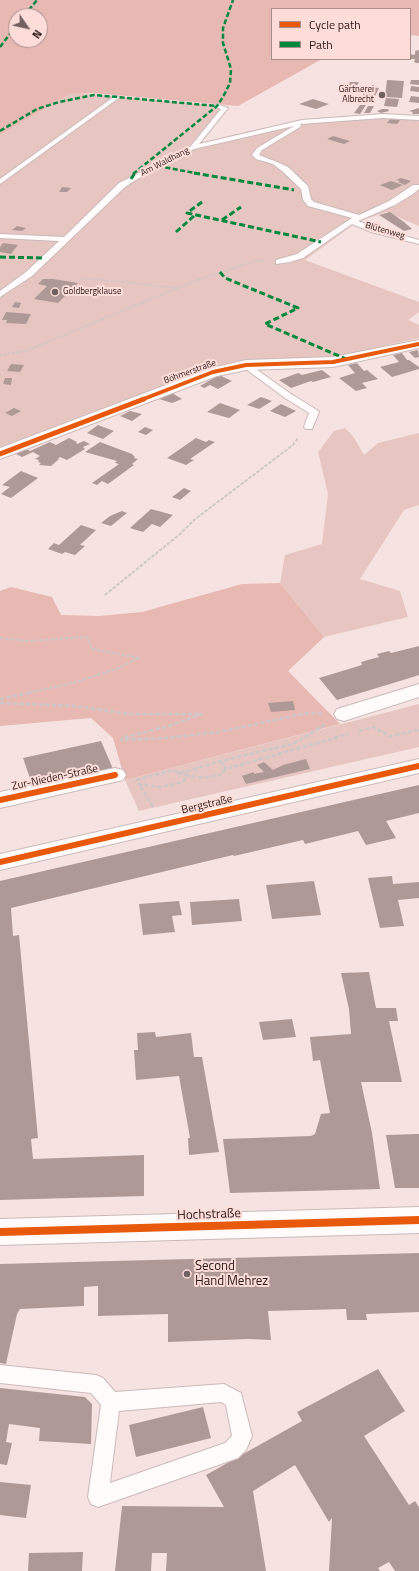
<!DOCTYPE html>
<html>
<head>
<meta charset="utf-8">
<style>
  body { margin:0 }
  #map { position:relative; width:419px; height:1571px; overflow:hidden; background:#f6e3e1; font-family:"Titillium Web",sans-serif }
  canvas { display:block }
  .legend { position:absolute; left:271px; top:8px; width:140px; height:52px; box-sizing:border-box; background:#feddd9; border:1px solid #a88f8c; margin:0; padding:5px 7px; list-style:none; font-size:12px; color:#281a19 }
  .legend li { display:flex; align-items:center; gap:8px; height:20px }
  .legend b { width:20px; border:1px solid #a88f8c }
  .north { position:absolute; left:8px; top:8px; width:40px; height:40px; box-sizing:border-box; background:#feddd9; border:1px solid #a88f8c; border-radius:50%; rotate:124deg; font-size:11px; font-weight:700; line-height:16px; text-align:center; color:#281a19 }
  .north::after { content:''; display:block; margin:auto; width:14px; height:18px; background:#70605f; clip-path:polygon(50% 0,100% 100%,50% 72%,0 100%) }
</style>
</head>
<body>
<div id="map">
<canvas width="419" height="1571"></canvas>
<ul class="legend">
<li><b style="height:5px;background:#e8590c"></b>Cycle path</li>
<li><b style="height:5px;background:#00873e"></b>Path</li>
</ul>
<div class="north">N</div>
</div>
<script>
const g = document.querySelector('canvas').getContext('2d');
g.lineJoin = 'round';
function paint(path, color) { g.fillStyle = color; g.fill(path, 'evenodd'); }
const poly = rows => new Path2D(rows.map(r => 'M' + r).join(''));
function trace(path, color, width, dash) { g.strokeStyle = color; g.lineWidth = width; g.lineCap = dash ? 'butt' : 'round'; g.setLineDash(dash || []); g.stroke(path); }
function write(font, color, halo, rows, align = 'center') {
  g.font = font + ' "Titillium Web",sans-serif'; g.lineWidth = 4; g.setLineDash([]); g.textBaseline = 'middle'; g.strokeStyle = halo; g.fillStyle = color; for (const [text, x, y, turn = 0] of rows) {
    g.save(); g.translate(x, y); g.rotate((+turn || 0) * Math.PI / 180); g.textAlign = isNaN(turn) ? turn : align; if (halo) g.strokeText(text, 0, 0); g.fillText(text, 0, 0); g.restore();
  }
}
paint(poly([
  [78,93,223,106,189,146,249,131,295,122,354,117,419,119,419,226,386,212,357,222,305,260,419,302,419,312,408,320,419,325,419,338,327,359,233,365,0,454,0,135,70,94],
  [345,428,353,436,364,455,378,443,419,433,419,505,404,510,360,579,400,591,408,617,324,637,280,583,285,555,322,544,328,494,318,452,334,431],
  [419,704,419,747,139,811,125,780]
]), '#e7c6c2');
paint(poly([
  [0,0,419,0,419,36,410,35,410,9,272,9,272,59,322,59,238,106,92,93,70,94,0,135],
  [16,16,40,16,40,40,16,40],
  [280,583,324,637,288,671,340,724,125,780,113,738,91,718,0,726,0,591,11,587,52,597,61,615,99,616,142,612,242,584]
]), '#e8b8b3');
paint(poly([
  [419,50,419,63,416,63,414,62,415,59,410,59,410,54,415,55,415,51],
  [387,80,404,81,402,98,385,97],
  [411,80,419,80,419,85,410,84],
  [350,82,359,82,352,94,343,93],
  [411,86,419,87,419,92,410,91],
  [367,87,379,88,372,102,360,101],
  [411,96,419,97,419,103,409,102],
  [386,98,399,99,397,107,384,106],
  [313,99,329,104,316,109,299,104],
  [360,105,366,105,360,114,354,113],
  [368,106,374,106,370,113,364,113],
  [419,108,419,114,412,114,413,112,409,111],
  [382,109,388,109,389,111,381,113,377,111],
  [390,119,400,120,397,124,387,123],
  [333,136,350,141,344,144,327,139],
  [401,178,411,181,405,185,398,182,400,181,396,180],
  [391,181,403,185,392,190,380,185],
  [62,187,71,188,67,192,59,192],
  [390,212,404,222,412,229,404,231,379,215],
  [17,226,26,228,22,231,12,230],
  [3,243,18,245,11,254,0,252,0,247],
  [43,279,53,279,78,283,58,303,34,299,47,286,38,284],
  [15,302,21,303,19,308,12,307],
  [6,312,31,314,26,324,6,323,7,320,2,320],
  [418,350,419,357,415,358,409,352],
  [402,353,407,360,409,360,419,367,419,369,392,377,380,367,399,362,393,355],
  [357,363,364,371,367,370,378,379,362,383,367,388,356,391,339,378,355,373,348,365],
  [11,364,24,365,20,372,7,371],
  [322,370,331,377,313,382,311,381,291,388,279,380,298,373,302,375],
  [219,375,232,381,218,389,210,385,204,388,200,386],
  [5,378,12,378,11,385,3,384],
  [172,393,182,399,172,403,159,399],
  [261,397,272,401,259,409,247,405],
  [220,403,240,410,229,418,207,412],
  [281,404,296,411,285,417,270,411],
  [14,408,21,411,12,416,5,413],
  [130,411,142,414,132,421,120,416],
  [98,425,114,431,103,439,87,433],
  [145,427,153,430,146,435,138,432],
  [69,438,77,442,76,443,77,444,84,441,90,444,83,447,85,449,67,460,60,457,58,459,59,459,51,466,39,465,41,463,38,462,39,460,35,459,40,456,33,452,22,457,16,454,26,449,30,451,50,442,56,445],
  [196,438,206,442,209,440,215,442,190,459,194,460,186,465,167,458],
  [100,442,132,454,135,457,134,458,138,459,132,464,134,465,108,484,102,481,97,485,92,483,119,464,115,463,117,461,85,452],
  [21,471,38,478,11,498,1,494,10,487,2,485],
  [184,488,191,491,180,500,172,497],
  [151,509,173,515,160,527,152,524,143,532,130,528],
  [122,511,127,513,111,526,101,523,110,516],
  [81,525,96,530,80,545,85,546,75,555,65,552,62,554,48,549,54,543,59,545],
  [419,646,419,675,413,677,337,700,319,678,362,665,361,662,379,657,377,654,389,651,391,653],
  [293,701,295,710,271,712,268,703],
  [101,741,113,769,33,787,23,758],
  [306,759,310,769,246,784,242,776,254,772,254,774,264,772,257,765,264,762,273,770,283,765],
  [419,785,419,813,386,821,396,838,366,845,358,831,305,844,303,840,234,856,233,855,11,908,13,936,19,935,38,1138,31,1139,33,1159,144,1155,144,1196,0,1200,0,881],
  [392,876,393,884,419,882,419,898,398,900,404,926,380,928,368,878],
  [314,881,321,915,272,919,266,885],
  [239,899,242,921,192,925,190,902],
  [179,901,182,915,172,916,175,932,143,935,139,904],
  [369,972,376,1008,396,1008,398,1021,389,1021,402,1082,361,1082,372,1133,380,1189,230,1193,223,1139,311,1136,315,1134,321,1114,330,1113,320,1060,313,1061,310,1037,351,1034,349,1009,341,973],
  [292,1019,296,1037,263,1040,259,1022],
  [155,1032,156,1037,191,1033,194,1057,202,1057,219,1152,189,1155,188,1138,190,1138,179,1076,136,1080,134,1050,138,1050,137,1033],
  [419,1134,419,1188,395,1188,386,1135],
  [419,1253,419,1312,366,1314,367,1320,347,1320,346,1309,268,1311,271,1340,248,1339,168,1342,168,1314,98,1316,98,1286,84,1287,84,1306,20,1309,17,1314,6,1364,0,1363,0,1264],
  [378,1369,405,1411,364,1436,409,1505,415,1501,419,1507,419,1571,395,1571,389,1562,378,1568,380,1571,329,1571,332,1518,329,1522,295,1465,253,1491,266,1571,166,1571,167,1553,152,1553,151,1571,115,1571,122,1506,224,1507,206,1475,302,1421,297,1412],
  [0,1388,85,1397,92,1404,91,1444,39,1441,40,1428,9,1424,6,1442,12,1443,7,1465,0,1464],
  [203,1407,211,1438,136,1457,129,1425],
  [0,1482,31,1485,26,1518,0,1515],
  [83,1552,82,1571,28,1571,29,1553]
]), '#ae9997');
const lane = poly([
  [115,96,120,97,0,184,0,179,115,96],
  [217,104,228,108,199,144,302,120,383,114,419,116,419,120,383,118,300,124,301,126,300,127,262,150,259,155,277,162,288,167,308,186,311,199,314,202,359,215,389,201,413,185,419,185,419,189,413,194,395,205,358,221,377,228,419,240,419,244,371,232,352,224,303,258,290,262,276,264,276,260,297,254,352,218,308,206,303,200,301,189,282,171,273,164,256,159,252,155,257,148,294,126,194,149,134,181,125,187,32,276,0,297,0,291,26,272,59,241,0,238,0,234,64,237,119,183,190,147,221,109,215,107,214,106,217,104],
  [246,362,291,394,317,410,319,412,312,429,306,429,304,427,309,413,285,398,243,367,242,365,246,362],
  [0,1365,96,1375,103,1378,115,1392,224,1384,241,1393,252,1436,246,1450,238,1458,98,1507,91,1504,88,1497,101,1405,91,1393,0,1383,0,1365],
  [221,1402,226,1405,232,1436,225,1443,110,1483,119,1411,221,1402]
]);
const street = poly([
  [419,340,419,348,333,367,246,370,217,376,0,459,0,448,208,369,246,360,333,357,419,340],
  [419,684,419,697,344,721,337,719,334,714,337,709,419,684],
  [419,759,419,773,0,870,0,854,419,759],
  [115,768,123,770,126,775,123,780,0,808,0,792,115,768]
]);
const secondary = poly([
  [419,1207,419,1233,0,1245,0,1219,419,1207]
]);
trace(lane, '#cabab9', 2);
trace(street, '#cabab9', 2);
trace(secondary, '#cabab9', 2);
trace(poly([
  [79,280,84,278,178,288],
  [0,355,26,351,192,282,255,261,264,261]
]), '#cfc7c7', 1.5, [2.5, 1.5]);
trace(poly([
  [105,595,180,534,194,520,293,445,298,438],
  [0,638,28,641,87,637,92,649,139,658,116,669,73,683,27,693]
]), '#cfc7c7', 2, [3.5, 1.5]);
trace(poly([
  [0,699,32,692],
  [0,703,75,706,129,714,202,714,169,726,122,738,121,740,165,738,219,732,307,713,324,714],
  [359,731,373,727,390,736,419,730],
  [221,761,226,769],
  [177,773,187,775],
  [136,780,169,771,185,772,221,761,293,744,326,724],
  [153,807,139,784,161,787,183,782,187,775,203,778,220,775,226,769,348,734]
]), '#cfc7c7', 2.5, [4.5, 2]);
paint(lane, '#fefbfa');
paint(street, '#fefbfa');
paint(secondary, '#fefbfa');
trace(poly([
  [24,16,37,0],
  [0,47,16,26],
  [0,131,37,109,59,102,94,95,217,106],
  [158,166,200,174],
  [133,174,217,106,223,97,230,83,231,69,223,43,223,28,233,0]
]), '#00873e', 2.5, [5, 2.5]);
trace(poly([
  [194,173,294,190],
  [131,179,135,173],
  [202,202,187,213,321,242],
  [222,220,241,207],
  [176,232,195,215],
  [0,257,45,258],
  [220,272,225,278,298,308,265,324,346,359]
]), '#00873e', 3, [6, 3]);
trace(poly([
  [141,400,213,372,246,365,333,362,419,344]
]), '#e8590c', 4);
trace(poly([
  [0,454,144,399]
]), '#e8590c', 5);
trace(poly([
  [0,800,115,775],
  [0,862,419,766]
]), '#e8590c', 6);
trace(poly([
  [0,1232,419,1220]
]), '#e8590c', 8);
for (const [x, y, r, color] of [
  [382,95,4,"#70605f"],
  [55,292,4,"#70605f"],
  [187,1274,4,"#70605f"]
]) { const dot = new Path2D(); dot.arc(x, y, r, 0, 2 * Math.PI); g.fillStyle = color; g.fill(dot); trace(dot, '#feddd9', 1.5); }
write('9px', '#281a19', '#feddd9', [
  ["Gärtnerei",374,90],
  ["Albrecht",374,100],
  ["Goldbergklause",63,292,"left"]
], 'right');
write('9px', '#281a19', '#feddd9', [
  ["Am Waldhang",165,162,-27],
  ["Blütenweg",385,231,16],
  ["Böhmerstraße",190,372,-20]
]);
write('11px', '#281a19', '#feddd9', [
  ["Zur-Nieden-Straße",55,778,-12],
  ["Bergstraße",207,805,-13]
]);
write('13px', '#281a19', '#feddd9', [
  ["Hochstraße",209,1215,-2]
]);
write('13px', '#281a19', '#feddd9', [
  ["Second",195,1267],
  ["Hand Mehrez",195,1282]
], 'left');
</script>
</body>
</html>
